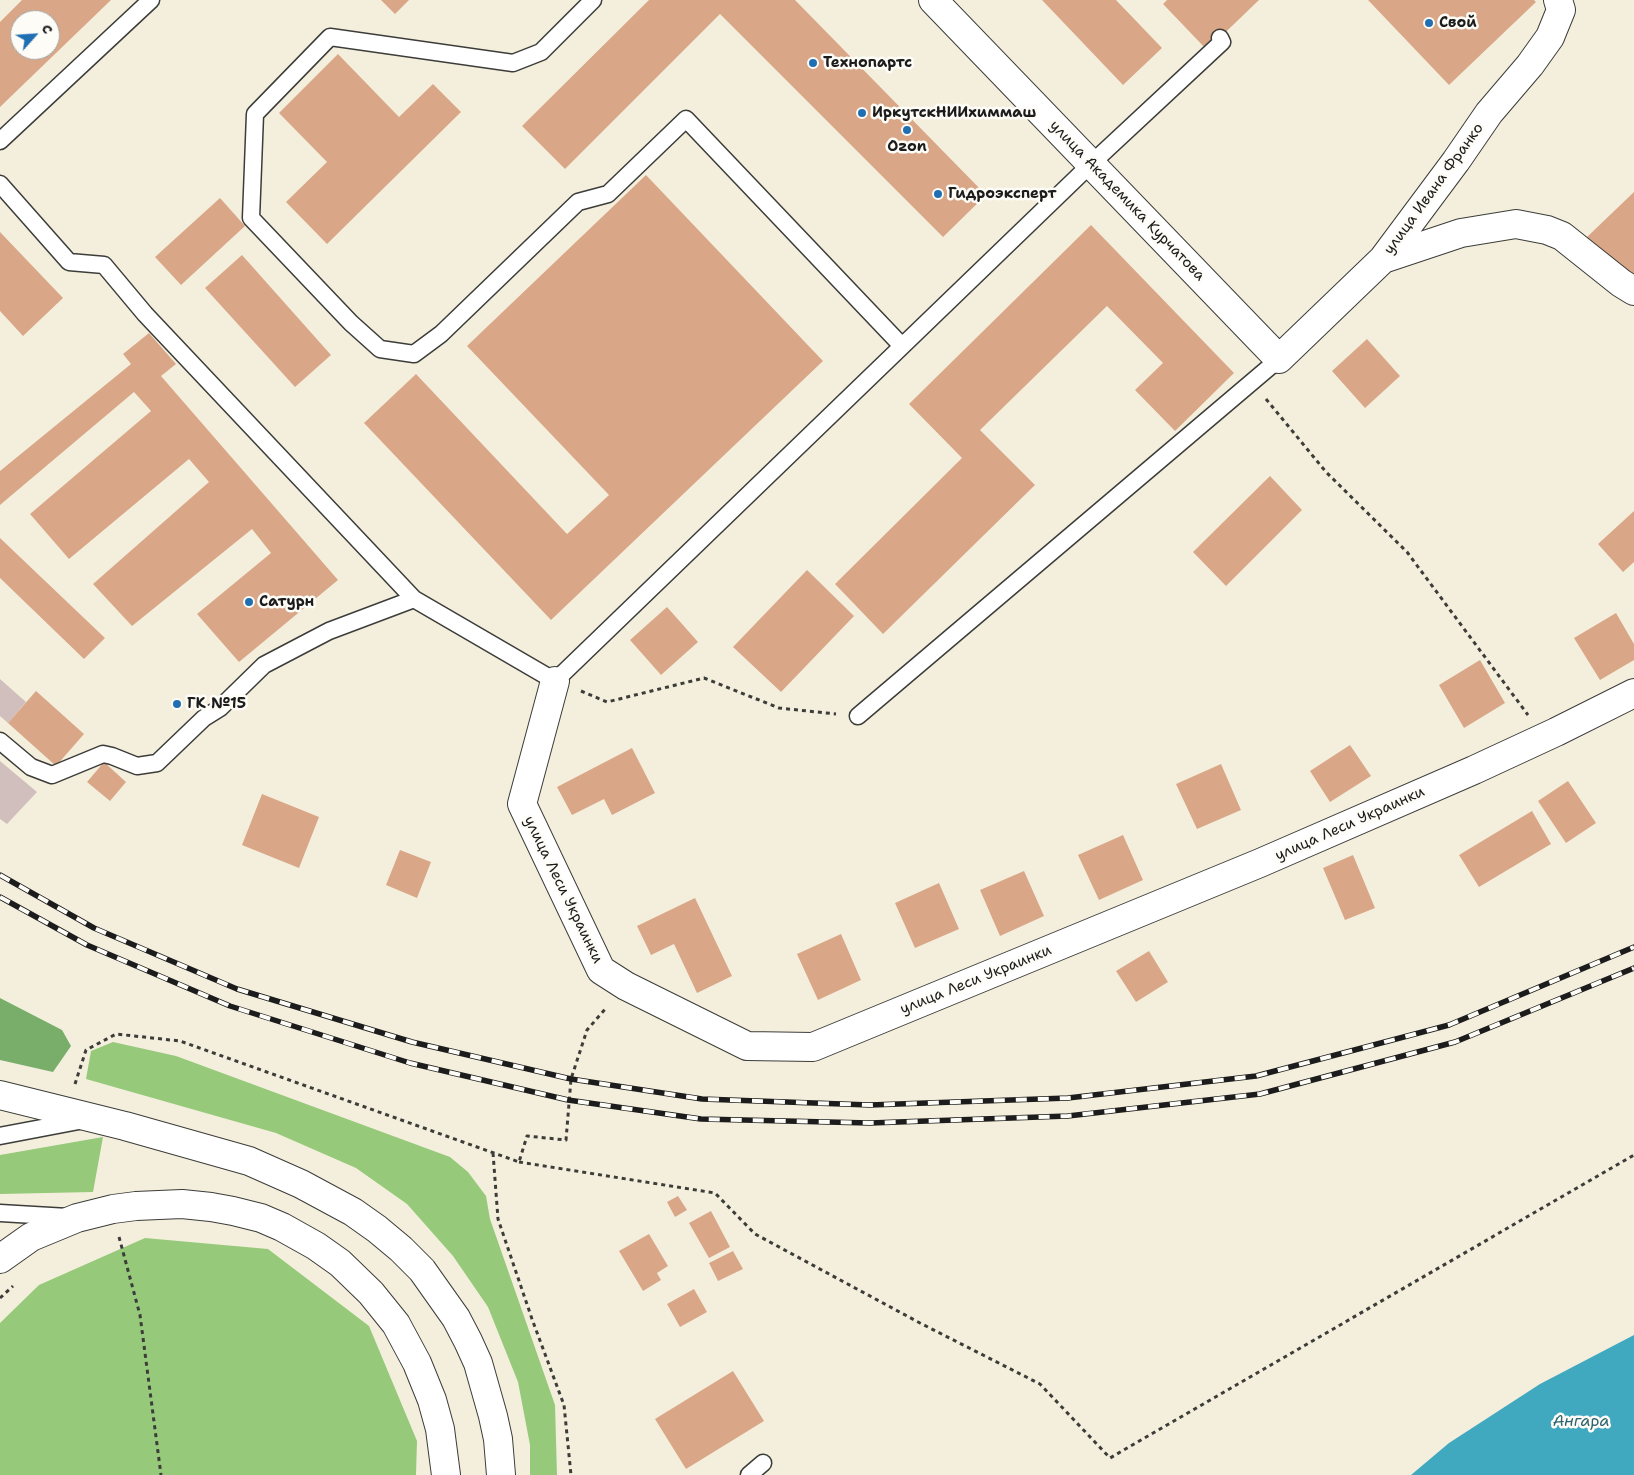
<!DOCTYPE html>
<html>
<head>
<meta charset="utf-8">
<style>
  body { margin:0 }
  #map { position:relative; width:1634px; height:1475px; overflow:hidden; background:#f4efdd; font-family:"Shantell Sans",sans-serif }
  canvas { display:block }
  .north { position:absolute; left:10px; top:10px; width:50px; height:50px; box-sizing:border-box; background:#fdfcf7; border:1px solid #a3a29f; border-radius:50%; rotate:64deg; font-size:14px; font-weight:700; line-height:20px; text-align:center; color:#1c1c1c }
  .north::after { content:''; display:block; margin:auto; width:18px; height:22px; background:#1f6fb2; clip-path:polygon(50% 0,100% 100%,50% 72%,0 100%) }
</style>
</head>
<body>
<div id="map">
<canvas width="1634" height="1475"></canvas>
<div class="north">С</div>
</div>
<script>
const g = document.querySelector('canvas').getContext('2d');
g.lineJoin = 'round';
function paint(path, color) { g.fillStyle = color; g.fill(path, 'evenodd'); }
const poly = rows => new Path2D(rows.map(r => 'M' + r).join(''));
function trace(path, color, width, dash) { g.strokeStyle = color; g.lineWidth = width; g.lineCap = dash ? 'butt' : 'round'; g.setLineDash(dash || []); g.stroke(path); }
function write(font, color, halo, rows, align = 'center') {
  g.font = font + ' "Shantell Sans",sans-serif'; g.lineWidth = 5; g.setLineDash([]); g.textBaseline = 'middle'; g.strokeStyle = halo; g.fillStyle = color; for (const [text, x, y, turn = 0] of rows) {
    g.save(); g.translate(x, y); g.rotate((+turn || 0) * Math.PI / 180); g.textAlign = isNaN(turn) ? turn : align; if (halo) g.strokeText(text, 0, 0); g.fillText(text, 0, 0); g.restore();
  }
}
paint(poly([
  [0,679,26,702,8,723,0,716],
  [0,761,37,792,7,824,0,819]
]), '#d1bfbe');
paint(poly([
  [113,1042,176,1056,450,1157,468,1172,486,1196,490,1219,555,1405,557,1475,530,1475,530,1445,518,1382,488,1307,453,1256,407,1204,356,1168,276,1133,86,1079,91,1051],
  [103,1137,93,1192,0,1194,0,1155],
  [145,1238,268,1249,369,1326,417,1441,416,1475,0,1475,0,1323,39,1285]
]), '#96c97a');
paint(poly([
  [0,998,62,1030,71,1046,53,1072,0,1060]
]), '#78ad6a');
paint(poly([
  [1634,1335,1634,1475,1411,1475,1449,1443,1540,1384]
]), '#40a9c0');
paint(poly([
  [22,0,111,0,0,107,0,22],
  [20,20,50,20,50,50,20,50],
  [381,0,409,0,395,14],
  [649,0,795,0,986,195,943,237,720,14,565,169,522,126],
  [1042,0,1116,0,1162,48,1123,85],
  [1167,0,1259,0,1207,50,1163,4],
  [1368,0,1534,0,1536,2,1449,85],
  [338,54,399,117,433,84,461,112,327,244,286,202,327,162,279,113],
  [646,175,823,361,551,620,364,423,416,374,567,534,609,495,467,346],
  [1634,192,1634,275,1629,280,1587,237],
  [220,198,245,226,181,285,155,257],
  [1091,225,1234,373,1175,431,1135,390,1163,363,1107,306,980,430,1035,485,883,634,835,584,962,458,909,404],
  [0,232,63,298,23,336,0,311],
  [242,255,331,355,295,387,205,288],
  [149,333,176,364,161,376,338,580,239,662,197,614,271,553,252,529,132,626,93,584,209,482,189,459,69,559,30,514,151,411,134,392,0,505,0,471,131,364,123,354],
  [1367,339,1400,376,1365,408,1332,371],
  [1270,476,1302,510,1226,586,1193,552],
  [1634,511,1634,562,1623,572,1598,544],
  [0,538,105,638,84,659,0,578],
  [807,570,854,616,781,692,733,647],
  [667,607,698,642,661,675,630,640],
  [1616,613,1634,644,1634,660,1600,680,1574,638],
  [1480,660,1505,703,1464,728,1439,685],
  [36,691,84,734,56,766,8,723],
  [1350,745,1371,776,1330,802,1310,771],
  [632,748,655,793,612,815,604,799,572,815,557,787],
  [104,762,126,782,110,801,87,782],
  [1221,764,1241,810,1197,829,1176,784],
  [1568,781,1596,823,1566,843,1538,801],
  [262,794,319,817,299,868,242,845],
  [1532,811,1551,844,1479,887,1459,855],
  [1123,835,1143,880,1099,900,1078,855],
  [400,850,431,862,417,898,386,885],
  [1353,855,1375,908,1345,920,1323,868],
  [1024,871,1044,916,1000,936,980,890],
  [939,883,959,929,915,948,895,903],
  [695,898,732,976,697,993,674,944,651,955,637,926],
  [841,934,861,980,818,1000,797,954],
  [1149,951,1168,982,1136,1002,1116,971],
  [678,1196,687,1210,675,1217,667,1202],
  [711,1211,730,1247,709,1258,689,1223],
  [649,1234,668,1266,657,1273,661,1280,643,1291,619,1251],
  [733,1251,743,1269,718,1281,709,1263],
  [694,1289,707,1312,680,1327,667,1304],
  [733,1371,764,1421,686,1469,655,1419]
]), '#d9a787');
const lane = poly([
  [593,0,541,52,513,63,330,37,255,114,251,218,351,323,380,349,414,354,441,334,578,202,608,194,686,119,902,346],
  [0,141,151,0],
  [0,184,69,262,104,265,145,314,414,599,555,681,1091,164,1222,42,1220,38],
  [858,716,1279,359],
  [0,741,31,767,52,775,103,754,112,756,137,766,157,763,204,718,220,708,264,665,329,631,414,599],
  [0,1136,84,1120],
  [0,1213,68,1217],
  [749,1475,763,1463]
]);
const street = poly([
  [933,0,1279,359,1383,259,1456,161,1489,113,1530,65,1550,37,1561,10,1558,0],
  [1383,259,1461,233,1516,224,1547,230,1562,236,1621,283,1634,291],
  [555,681,522,804,601,970,626,986,747,1046,813,1047,1260,863,1474,770,1556,732,1634,693]
]);
const secondary = poly([
  [0,1095,125,1126,249,1161,301,1184,353,1212,377,1229,401,1249,422,1270,456,1318,468,1341,478,1363,493,1416,498,1439,501,1475],
  [0,1259,31,1237,77,1218,113,1209,136,1206,182,1204,211,1207,233,1211,261,1218,282,1227,316,1246,340,1263,371,1293,396,1324,417,1363,432,1400,440,1429,446,1475]
]);
trace(lane, '#3c3c39', 19);
trace(street, '#3c3c39', 30);
trace(secondary, '#3c3c39', 30);
trace(poly([
  [1266,399,1326,472,1407,552,1528,715],
  [581,691,607,702,704,678,779,708,836,714],
  [75,1084,86,1050,116,1034,180,1041,519,1162,527,1136,566,1140,571,1079,587,1030,607,1007],
  [493,1153,498,1219,532,1319,564,1405,571,1475],
  [519,1162,715,1193,755,1234,920,1323,1040,1384,1110,1458,1634,1155],
  [119,1237,140,1315,161,1475],
  [0,1298,13,1286]
]), '#3c3c39', 3, [4, 4]);
trace(lane, '#fff', 16);
trace(street, '#fff', 28);
trace(secondary, '#fff', 28);
const rail = poly([
  [0,875,94,928,237,989,412,1042,571,1079,702,1099,870,1105,1068,1098,1256,1076,1449,1025,1634,947],
  [0,897,87,945,230,1006,410,1063,568,1100,701,1119,870,1123,1068,1116,1260,1094,1455,1042,1634,968]
]);
trace(rail, '#1c1c1c', 5.5);
trace(rail, '#fdfcf7', 4, [11]);
for (const [x, y, r, color] of [
  [1429,23,5,"#1f6fb2"],
  [813,63,5,"#1f6fb2"],
  [862,113,5,"#1f6fb2"],
  [907,130,5,"#1f6fb2"],
  [938,194,5,"#1f6fb2"],
  [249,602,5,"#1f6fb2"],
  [177,704,5,"#1f6fb2"]
]) { const dot = new Path2D(); dot.arc(x, y, r, 0, 2 * Math.PI); g.fillStyle = color; g.fill(dot); trace(dot, '#fdfcf7', 2); }
write('bold 15px', '#1c1c1c', '#fdfcf7', [
  ["Свой",1439,23],
  ["Технопартс",823,63],
  ["ИркутскНИИхиммаш",872,113],
  ["Ozon",907,147,"center"],
  ["Гидроэксперт",948,194],
  ["Сатурн",259,602],
  ["ГК №15",187,704]
], 'left');
write('15px', '#1c1c1c', '#fdfcf7', [
  ["улица Ивана Франко",1434,189,-54],
  ["улица Академика Курчатова",1127,201,46],
  ["улица Леси Украинки",1350,824,-24],
  ["улица Леси Украинки",563,890,64],
  ["улица Леси Украинки",976,980,-22]
]);
write('italic 16px', '#2e626e', '#fdfcf7', [
  ["Ангара",1581,1422]
]);
</script>
</body>
</html>
